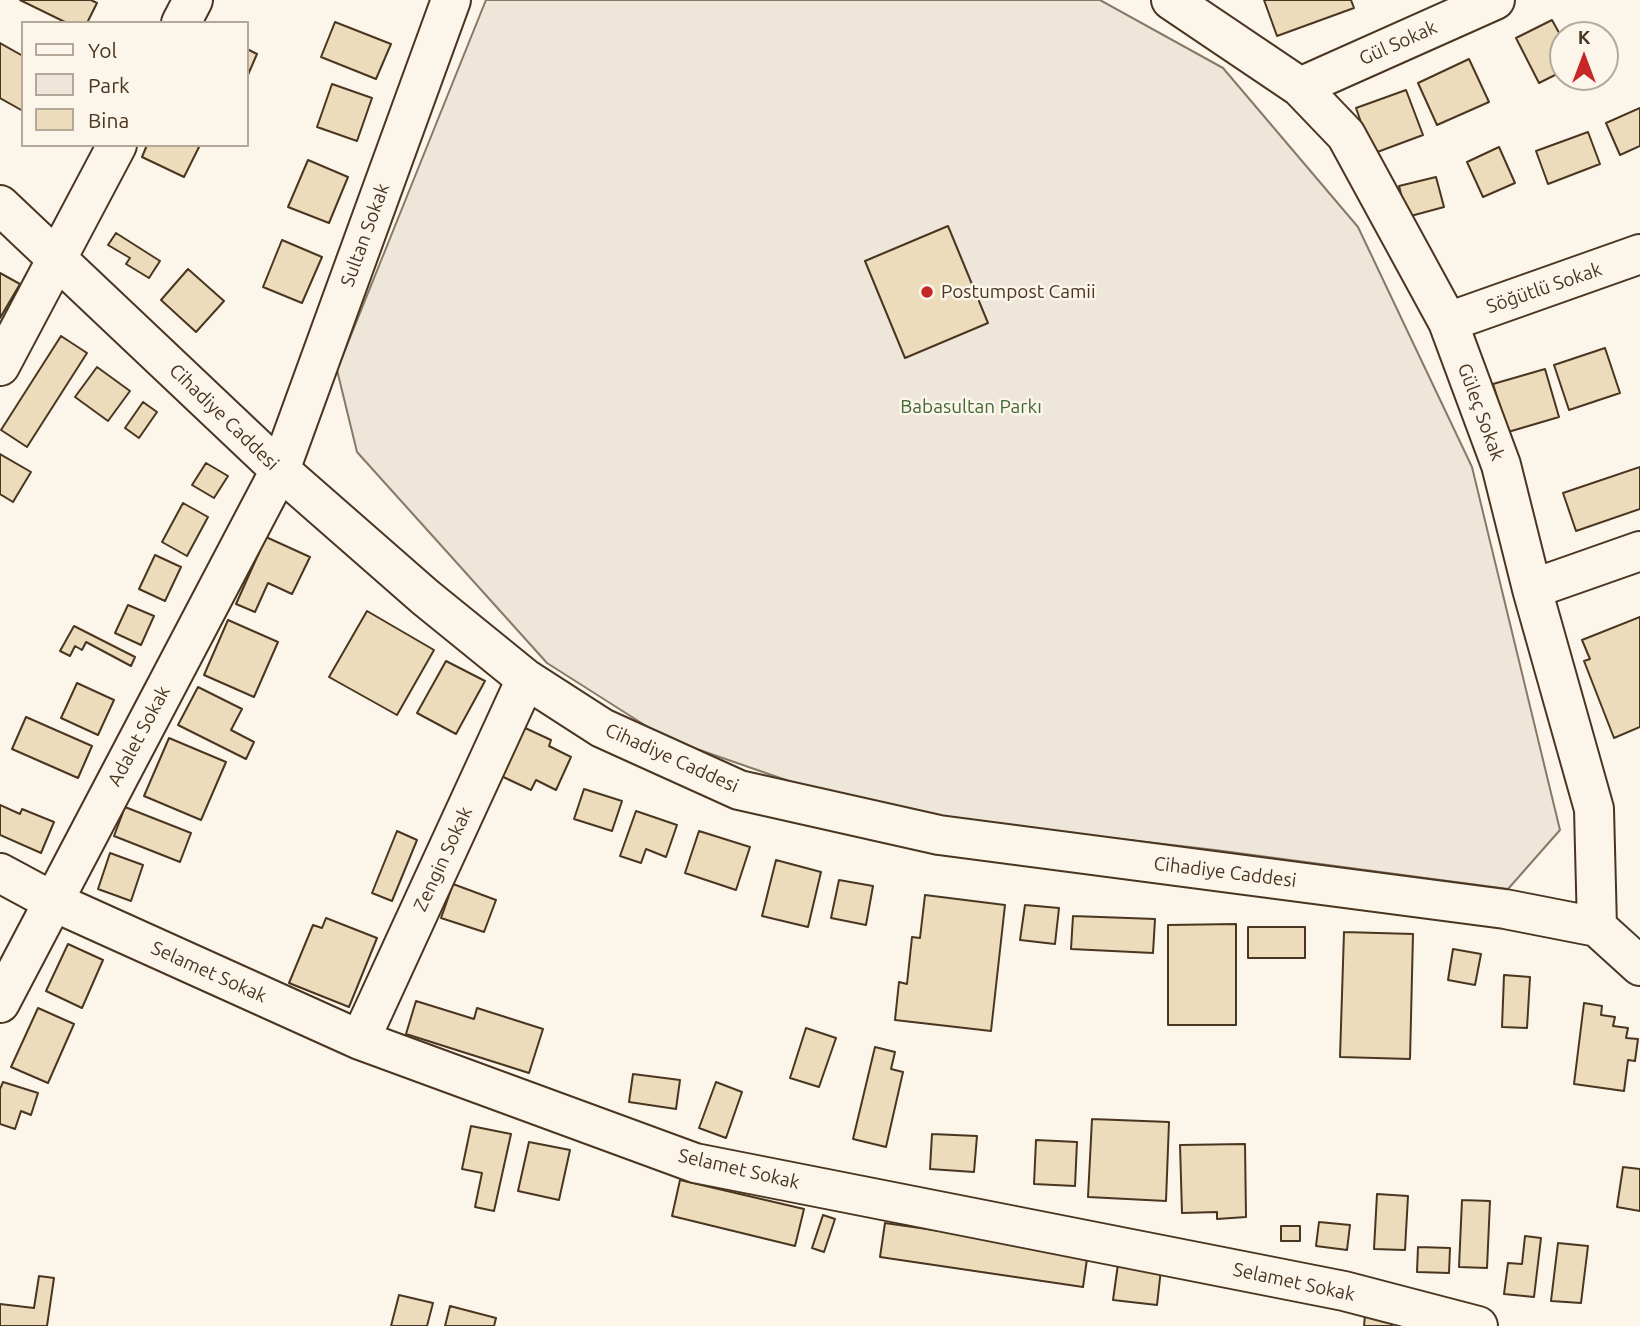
<!DOCTYPE html>
<html>
<head>
<meta charset="utf-8">
<style>
  body { margin:0 }
  #map { position:relative; width:1640px; height:1326px; overflow:hidden; background:#fbf6e9; font-family:Ubuntu,sans-serif }
  canvas { display:block }
  .legend { position:absolute; left:21px; top:21px; width:228px; height:126px; box-sizing:border-box; background:#fbf6e9; border:2px solid #b4a999; margin:0; padding:9px 12px; list-style:none; font-size:21px; color:#4a3520 }
  .legend li { display:flex; align-items:center; gap:14px; height:35px }
  .legend b { width:35px; border:2px solid #b4a999 }
  .north { position:absolute; left:1549px; top:21px; width:70px; height:70px; box-sizing:border-box; background:#fbf6e9; border:2px solid #b4a999; border-radius:50%; rotate:0deg; font-size:19px; font-weight:700; line-height:28px; text-align:center; color:#4a3520 }
  .north::after { content:''; display:block; margin:auto; width:24px; height:32px; background:#c62828; clip-path:polygon(50% 0,100% 100%,50% 72%,0 100%) }
</style>
</head>
<body>
<div id="map">
<canvas width="1640" height="1326"></canvas>
<ul class="legend">
<li><b style="height:9px;background:#fbf6e9"></b>Yol</li>
<li><b style="height:19px;background:#ede6d9"></b>Park</li>
<li><b style="height:19px;background:#ecdcbc"></b>Bina</li>
</ul>
<div class="north">K</div>
</div>
<script>
const g = document.querySelector('canvas').getContext('2d');
g.lineJoin = 'round';
function paint(path, color) { g.fillStyle = color; g.fill(path, 'evenodd'); }
const poly = rows => new Path2D(rows.map(r => 'M' + r).join(''));
function trace(path, color, width, dash) { g.strokeStyle = color; g.lineWidth = width; g.lineCap = dash ? 'butt' : 'round'; g.setLineDash(dash || []); g.stroke(path); }
function write(font, color, halo, rows, align = 'center') {
  g.font = font + ' Ubuntu,sans-serif'; g.lineWidth = 5; g.setLineDash([]); g.textBaseline = 'middle'; g.strokeStyle = halo; g.fillStyle = color; for (const [text, x, y, turn = 0] of rows) {
    g.save(); g.translate(x, y); g.rotate((+turn || 0) * Math.PI / 180); g.textAlign = isNaN(turn) ? turn : align; if (halo) g.strokeText(text, 0, 0); g.fillText(text, 0, 0); g.restore();
  }
}
const green = poly([
  [486,0,1100,0,1223,68,1358,227,1472,467,1560,830,1508,889,1215,850,981,823,835,797,665,738,547,663,357,452,337,370,486,0]
]);
paint(green, '#ede6d9');
trace(green, '#887966', 2);
const building = poly([
  [20,0,91,0,97,3,87,23,67,23,20,0],
  [1264,0,1351,0,1354,8,1277,36,1264,0],
  [1552,20,1563,40,1563,71,1539,83,1516,38,1552,20],
  [335,22,391,44,376,79,321,57,335,22],
  [0,43,23,56,23,111,0,98,0,43],
  [247,49,257,54,247,77,247,49],
  [1469,59,1489,102,1437,125,1418,83,1469,59],
  [332,84,372,98,357,141,317,127,332,84],
  [1406,90,1423,135,1372,154,1356,108,1406,90],
  [1640,108,1640,146,1620,155,1606,123,1640,108],
  [1588,132,1600,164,1548,184,1536,151,1588,132],
  [147,145,200,145,184,177,142,157,147,145],
  [1499,147,1515,183,1483,197,1467,162,1499,147],
  [308,160,348,177,329,223,288,207,308,160],
  [1436,177,1444,207,1407,217,1399,186,1436,177],
  [948,226,988,323,905,358,865,261,948,226],
  [116,233,160,261,149,278,126,264,130,258,108,245,116,233],
  [282,240,322,257,302,303,263,287,282,240],
  [188,269,224,301,196,332,161,300,188,269],
  [0,273,20,284,0,318,0,273],
  [61,336,87,353,27,447,1,430,61,336],
  [1605,348,1620,393,1569,410,1554,365,1605,348],
  [97,367,130,391,108,421,75,397,97,367],
  [1545,369,1559,417,1508,432,1493,384,1545,369],
  [143,402,157,412,139,438,125,428,143,402],
  [0,454,31,472,13,502,0,494,0,454],
  [206,463,228,476,214,498,192,485,206,463],
  [1640,467,1640,509,1576,531,1563,493,1640,467],
  [183,503,208,517,187,556,162,542,183,503],
  [266,537,310,557,292,594,268,583,255,612,236,604,266,537],
  [155,555,181,567,165,601,139,589,155,555],
  [128,605,154,616,141,645,115,633,128,605],
  [367,611,434,650,397,715,329,677,367,611],
  [1640,617,1640,727,1614,738,1584,661,1590,659,1582,640,1640,617],
  [228,620,278,642,254,697,204,675,228,620],
  [74,626,135,657,131,666,86,642,82,650,75,646,70,656,60,651,74,626],
  [446,661,485,681,456,734,417,713,446,661],
  [77,683,114,700,98,735,61,718,77,683],
  [198,687,242,709,231,730,254,742,246,759,178,725,198,687],
  [26,717,92,746,78,778,12,749,26,717],
  [523,727,551,740,549,746,571,757,556,790,536,780,531,790,499,775,523,727],
  [169,738,226,762,201,820,144,796,169,738],
  [584,789,622,801,612,831,574,819,584,789],
  [0,805,20,814,22,809,54,822,41,853,0,835,0,805],
  [125,807,191,833,180,862,114,836,125,807],
  [636,811,677,825,666,857,646,849,641,863,620,856,636,811],
  [397,831,417,840,392,901,372,893,397,831],
  [699,831,750,847,736,890,685,873,699,831],
  [110,853,143,865,131,901,98,889,110,853],
  [776,860,821,872,808,927,762,916,776,860],
  [839,880,873,886,866,925,831,918,839,880],
  [453,884,496,900,484,932,441,918,453,884],
  [925,895,1005,905,991,1031,895,1020,899,982,907,984,912,937,920,938,925,895],
  [1025,905,1059,908,1055,944,1020,940,1025,905],
  [1073,916,1155,919,1153,953,1071,949,1073,916],
  [326,918,377,938,349,1007,289,983,313,925,322,928,326,918],
  [1236,924,1236,1025,1168,1025,1168,925,1236,924],
  [1248,927,1305,927,1305,958,1248,958,1248,927],
  [1344,932,1413,934,1410,1059,1340,1057,1344,932],
  [68,944,103,960,82,1008,46,991,68,944],
  [1453,949,1481,954,1475,985,1448,980,1453,949],
  [1504,975,1530,977,1527,1028,1502,1027,1504,975],
  [416,1001,474,1019,477,1008,543,1029,529,1073,406,1034,416,1001],
  [1584,1003,1602,1006,1601,1015,1615,1017,1613,1026,1628,1028,1626,1038,1638,1039,1635,1061,1628,1060,1624,1091,1574,1084,1584,1003],
  [38,1008,74,1024,48,1083,11,1067,38,1008],
  [806,1028,836,1038,819,1087,790,1078,806,1028],
  [875,1047,895,1052,891,1069,903,1072,886,1147,853,1139,875,1047],
  [633,1074,680,1080,676,1109,629,1102,633,1074],
  [3,1082,38,1093,31,1115,21,1111,15,1129,0,1124,0,1089,3,1082],
  [716,1082,742,1092,726,1138,699,1128,716,1082],
  [1092,1119,1169,1122,1166,1201,1088,1197,1092,1119],
  [471,1126,511,1134,494,1211,475,1207,482,1173,462,1169,471,1126],
  [932,1134,977,1136,974,1172,930,1169,932,1134],
  [1036,1140,1077,1142,1075,1186,1034,1184,1036,1140],
  [529,1142,570,1150,559,1200,518,1191,529,1142],
  [1245,1144,1246,1217,1217,1219,1217,1212,1182,1213,1180,1145,1245,1144],
  [1623,1167,1640,1169,1640,1211,1617,1207,1623,1167],
  [680,1180,804,1209,795,1246,672,1216,680,1180],
  [1377,1194,1408,1196,1405,1250,1374,1249,1377,1194],
  [1462,1200,1490,1201,1487,1268,1459,1267,1462,1200],
  [823,1215,835,1219,824,1252,812,1248,823,1215],
  [1319,1222,1350,1225,1347,1250,1316,1246,1319,1222],
  [885,1223,1088,1252,1083,1287,880,1257,885,1223],
  [1281,1226,1300,1226,1300,1241,1281,1241,1281,1226],
  [1525,1236,1541,1238,1534,1297,1504,1294,1508,1263,1522,1264,1525,1236],
  [1558,1243,1588,1246,1581,1303,1551,1301,1558,1243],
  [1418,1247,1450,1248,1449,1273,1417,1272,1418,1247],
  [1118,1264,1161,1269,1157,1305,1113,1300,1118,1264],
  [39,1276,54,1278,47,1326,0,1326,0,1304,34,1308,39,1276],
  [399,1295,433,1303,427,1326,391,1326,399,1295],
  [450,1306,496,1318,494,1326,445,1326,450,1306],
  [1365,1316,1393,1318,1392,1326,1364,1326,1365,1316]
]);
paint(building, '#ecdcbc');
trace(building, '#4a3520', 2);
const minor = poly([
  [1171,0,1300,87,1346,135,1448,322,1501,465,1532,589,1594,809,1597,927],
  [181,23,193,0],
  [1300,87,1495,0],
  [0,205,280,470,425,597,526,679,602,728,739,790,939,835,1505,909,1597,927,1640,966],
  [1448,322,1640,254],
  [0,366,117,145],
  [1532,589,1640,551],
  [0,873,52,901,360,1040,695,1163,1344,1291,1478,1326],
  [0,1003,280,470,451,0],
  [360,1040,526,679]
]);
trace(minor, '#4a3520', 42);
trace(minor, '#fbf6e9', 38);
for (const [x, y, r, color] of [
  [927,292,7,"#c62828"]
]) { const dot = new Path2D(); dot.arc(x, y, r, 0, 2 * Math.PI); g.fillStyle = color; g.fill(dot); trace(dot, '#fbf6e9', 2.5); }
write('19px', '#4a3520', '#fbf6e9', [
  ["Gül Sokak",1398,43,-24],
  ["Sultan Sokak",365,235,-70],
  ["Söğütlü Sokak",1544,288,-19],
  ["Güleç Sokak",1481,412,70],
  ["Cihadiye Caddesi",224,417,44],
  ["Adalet Sokak",139,736,-62],
  ["Cihadiye Caddesi",672,758,24],
  ["Zengin Sokak",443,859,-65],
  ["Cihadiye Caddesi",1225,872,7],
  ["Selamet Sokak",209,972,24],
  ["Selamet Sokak",739,1169,13],
  ["Selamet Sokak",1294,1282,12]
]);
write('19px', '#4a3520', '#fbf6e9', [
  ["Postumpost Camii",941,292]
], 'left');
write('19px', '#436837', '#fbf6e9', [
  ["Babasultan Parkı",971,407]
]);
</script>
</body>
</html>
